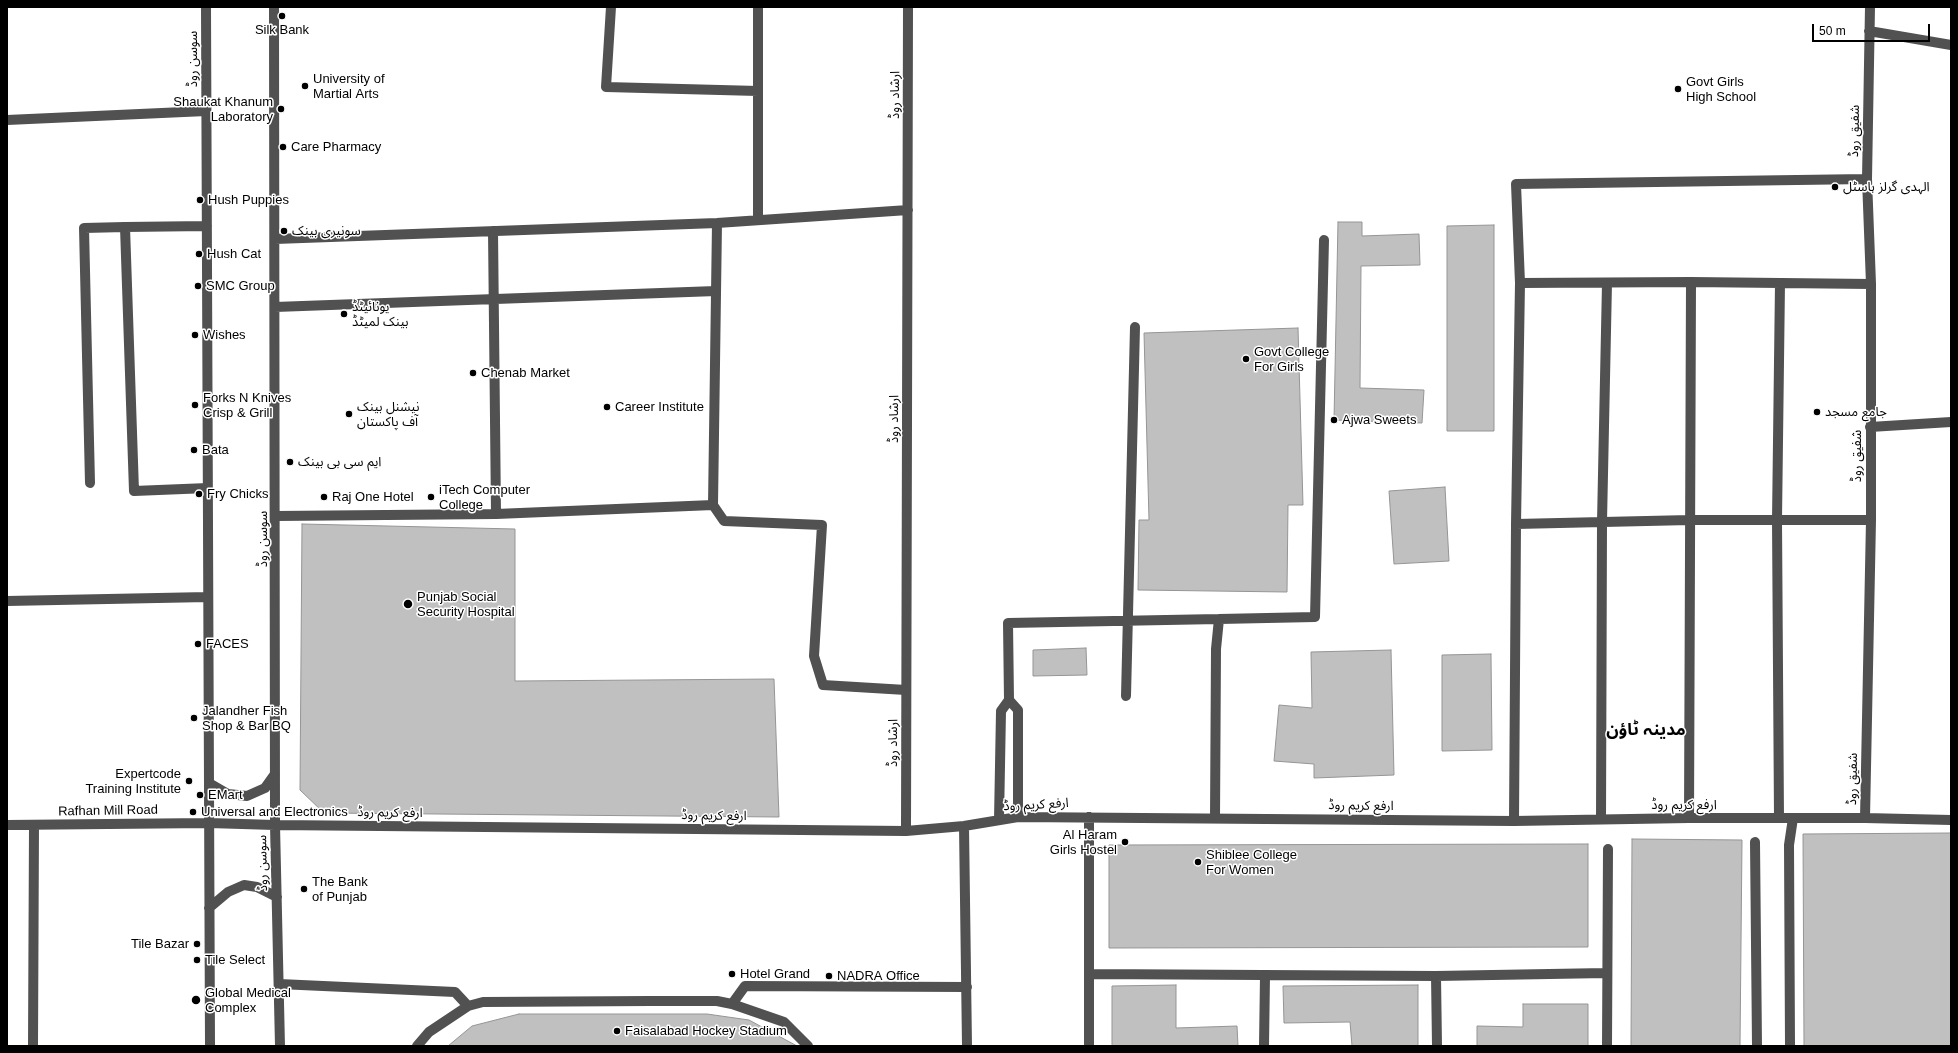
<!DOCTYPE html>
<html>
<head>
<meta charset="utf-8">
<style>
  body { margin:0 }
  #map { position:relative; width:1958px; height:1053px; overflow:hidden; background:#fff; font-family:Arial,sans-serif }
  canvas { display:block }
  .frame { position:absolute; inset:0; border:8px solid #000; pointer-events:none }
  .scale { position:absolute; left:1812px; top:24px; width:118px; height:18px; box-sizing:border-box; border:2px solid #000; border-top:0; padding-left:5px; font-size:12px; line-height:14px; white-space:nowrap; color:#000; -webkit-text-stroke:3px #fff; paint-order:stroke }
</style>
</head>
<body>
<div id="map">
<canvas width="1958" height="1053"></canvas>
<div class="frame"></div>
<div class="scale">50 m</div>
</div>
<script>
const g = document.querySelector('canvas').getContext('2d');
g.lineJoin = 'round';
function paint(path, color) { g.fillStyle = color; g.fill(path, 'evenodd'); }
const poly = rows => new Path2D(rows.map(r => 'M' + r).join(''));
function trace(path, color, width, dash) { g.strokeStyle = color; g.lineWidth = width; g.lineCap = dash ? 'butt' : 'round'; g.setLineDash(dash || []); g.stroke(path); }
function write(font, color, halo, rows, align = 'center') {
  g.font = font + ' Arial,"Noto Sans Arabic",sans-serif'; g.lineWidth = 3; g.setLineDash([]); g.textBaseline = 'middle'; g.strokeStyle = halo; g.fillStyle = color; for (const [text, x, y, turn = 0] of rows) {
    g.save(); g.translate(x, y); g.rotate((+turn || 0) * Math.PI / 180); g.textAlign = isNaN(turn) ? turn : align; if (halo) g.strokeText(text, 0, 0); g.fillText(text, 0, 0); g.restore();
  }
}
const building = poly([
  [1338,222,1362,222,1362,236,1419,234,1420,265,1361,266,1360,388,1424,390,1422,423,1334,420,1338,222],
  [1494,225,1494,431,1447,431,1447,226,1494,225],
  [1298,328,1303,505,1288,505,1287,592,1138,590,1139,520,1149,520,1144,333,1298,328],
  [1445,487,1449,561,1394,564,1389,491,1445,487],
  [302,524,515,529,515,681,774,679,779,817,324,813,300,790,302,524],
  [1086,648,1087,675,1033,676,1033,650,1086,648],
  [1391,650,1394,775,1314,778,1314,764,1274,761,1279,705,1312,708,1311,652,1391,650],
  [1491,654,1492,750,1442,751,1442,655,1491,654],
  [1951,833,1951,1046,1804,1046,1803,834,1951,833],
  [1632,839,1742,840,1740,1046,1631,1046,1632,839],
  [1588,844,1588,947,1109,948,1109,845,1588,844],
  [1176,985,1176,1028,1237,1026,1238,1046,1112,1046,1112,986,1176,985],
  [1418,985,1418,1046,1352,1046,1350,1022,1284,1023,1283,986,1418,985],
  [1523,1004,1588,1004,1588,1046,1477,1046,1477,1026,1523,1027,1523,1004],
  [519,1014,707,1014,749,1020,797,1046,448,1046,472,1026,519,1014]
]);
paint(building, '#c0c0c0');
trace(building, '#959595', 1);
trace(poly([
  [206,7,210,1046],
  [274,7,275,825,280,1046],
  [611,7,606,87,758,91],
  [1870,7,1867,179,1871,284,1871,520,1865,818,1951,820],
  [1869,31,1951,45],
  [7,120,206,111],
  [758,220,758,7],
  [717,223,713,505,724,521,822,525,814,656,823,685,906,690],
  [207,226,125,227,134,491,208,488],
  [493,231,496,514],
  [275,239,717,223,908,210],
  [1520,283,1691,282,1871,284],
  [275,307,716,291],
  [1870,427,1951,422],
  [90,483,84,228,125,227],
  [276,516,496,514,713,505],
  [1516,524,1690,520,1871,520],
  [7,601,208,597],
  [1219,619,1315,617,1324,240],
  [1126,696,1135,327],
  [1009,700,1018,710,1018,817],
  [209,783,228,794,247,796,265,788,275,774],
  [1689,818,1691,282],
  [1779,818,1777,520,1780,283],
  [1601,819,1602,522,1607,283],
  [999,820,1001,711,1009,700,1008,623,1219,619,1216,649,1215,818],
  [1514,821,1516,524,1520,283,1516,184,1867,179],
  [7,825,209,823,275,825,906,831,964,826,1018,817,1514,821,1689,818,1865,818],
  [964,826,967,1046],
  [906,831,908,7],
  [1755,842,1757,1046],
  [209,908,228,892,244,885,257,887,277,897],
  [1090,974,1436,976,1606,973],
  [1436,976,1437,1046],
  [279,984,455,992,468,1006],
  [732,1004,745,986,967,987],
  [33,1046,34,825],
  [417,1046,429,1032,468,1006,483,1002,650,1001,717,1001,732,1004,784,1022,808,1046],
  [1089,1046,1089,817],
  [1264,1046,1265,976],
  [1607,1046,1608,849],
  [1790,1046,1789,845,1793,818]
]), '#515151', 10);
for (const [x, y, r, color] of [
  [282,16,4,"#000"],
  [305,86,4,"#000"],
  [1678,89,4,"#000"],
  [281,109,4,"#000"],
  [283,147,4,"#000"],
  [1835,187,4,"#000"],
  [200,200,4,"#000"],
  [284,231,4,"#000"],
  [199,254,4,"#000"],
  [198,286,4,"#000"],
  [344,314,4,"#000"],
  [195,335,4,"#000"],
  [1246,359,4,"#000"],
  [473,373,4,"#000"],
  [195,405,4,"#000"],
  [607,407,4,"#000"],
  [1817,412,4,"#000"],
  [349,414,4,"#000"],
  [1334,420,4,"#000"],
  [194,450,4,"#000"],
  [290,462,4,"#000"],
  [199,494,4,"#000"],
  [324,497,4,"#000"],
  [431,497,4,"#000"],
  [408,604,5,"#000"],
  [198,644,4,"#000"],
  [194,718,4,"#000"],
  [189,781,4,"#000"],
  [200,795,4,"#000"],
  [193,812,4,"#000"],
  [1125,842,4,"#000"],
  [1198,862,4,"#000"],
  [304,889,4,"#000"],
  [197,944,4,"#000"],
  [197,960,4,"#000"],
  [732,974,4,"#000"],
  [829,976,4,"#000"],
  [196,1000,5,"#000"],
  [617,1031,4,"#000"]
]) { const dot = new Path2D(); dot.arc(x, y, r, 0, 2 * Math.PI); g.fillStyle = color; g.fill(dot); trace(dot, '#fff', 1.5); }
write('13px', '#000', '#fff', [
  ["Silk Bank",282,30,"center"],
  ["University of",313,79],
  ["Martial Arts",313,94],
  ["Govt Girls",1686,82],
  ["High School",1686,97],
  ["Shaukat Khanum",273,102,"right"],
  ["Laboratory",273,117,"right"],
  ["Care Pharmacy",291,147],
  ["الہدی گرلز ہاسٹل",1843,187],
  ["Hush Puppies",208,200],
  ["سونیری بینک",292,231],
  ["Hush Cat",207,254],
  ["SMC Group",206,286],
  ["یونائیٹڈ",352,307],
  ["بینک لمیٹڈ",352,322],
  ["Wishes",203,335],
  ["Govt College",1254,352],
  ["For Girls",1254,367],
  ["Chenab Market",481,373],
  ["Forks N Knives",203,398],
  ["Crisp & Grill",203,413],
  ["نیشنل بینک",357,407],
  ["آف پاکستان",357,422],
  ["Career Institute",615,407],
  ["جامع مسجد",1825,412],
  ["Ajwa Sweets",1342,420],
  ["Bata",202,450],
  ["ایم سی بی بینک",298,462],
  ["iTech Computer",439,490],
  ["College",439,505],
  ["Fry Chicks",207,494],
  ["Raj One Hotel",332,497],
  ["Punjab Social",417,597],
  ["Security Hospital",417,612],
  ["FACES",206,644],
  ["Jalandher Fish",202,711],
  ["Shop & Bar BQ",202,726],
  ["Expertcode",181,774,"right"],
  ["Training Institute",181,789,"right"],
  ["EMart",208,795],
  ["Universal and Electronics",201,812],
  ["Al Haram",1117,835,"right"],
  ["Girls Hostel",1117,850,"right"],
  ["Shiblee College",1206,855],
  ["For Women",1206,870],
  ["The Bank",312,882],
  ["of Punjab",312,897],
  ["Tile Bazar",189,944,"right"],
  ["Tile Select",205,960],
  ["Hotel Grand",740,974],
  ["NADRA Office",837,976],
  ["Global Medical",205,993],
  ["Complex",205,1008],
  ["Faisalabad Hockey Stadium",625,1031]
], 'left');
write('13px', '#000', '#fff', [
  ["سوسن روڈ",193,59,-90],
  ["ارشاد روڈ",895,95,-90],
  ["شفیق روڈ",1855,131,-89],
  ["ارشاد روڈ",894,419,-90],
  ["شفیق روڈ",1857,456,-90],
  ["سوسن روڈ",263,539,-90],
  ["ارشاد روڈ",893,743,-90],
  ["شفیق روڈ",1853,779,-89],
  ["ارفع کریم روڈ",1036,805,-3],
  ["ارفع کریم روڈ",1684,805],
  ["ارفع کریم روڈ",1361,806,1],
  ["Rafhan Mill Road",108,811,-1],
  ["ارفع کریم روڈ",390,813,1],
  ["ارفع کریم روڈ",714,816,1],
  ["سوسن روڈ",263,863,-91]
]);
write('bold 17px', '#000', '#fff', [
  ["مدینہ ٹاؤن",1646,730]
]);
</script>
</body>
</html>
